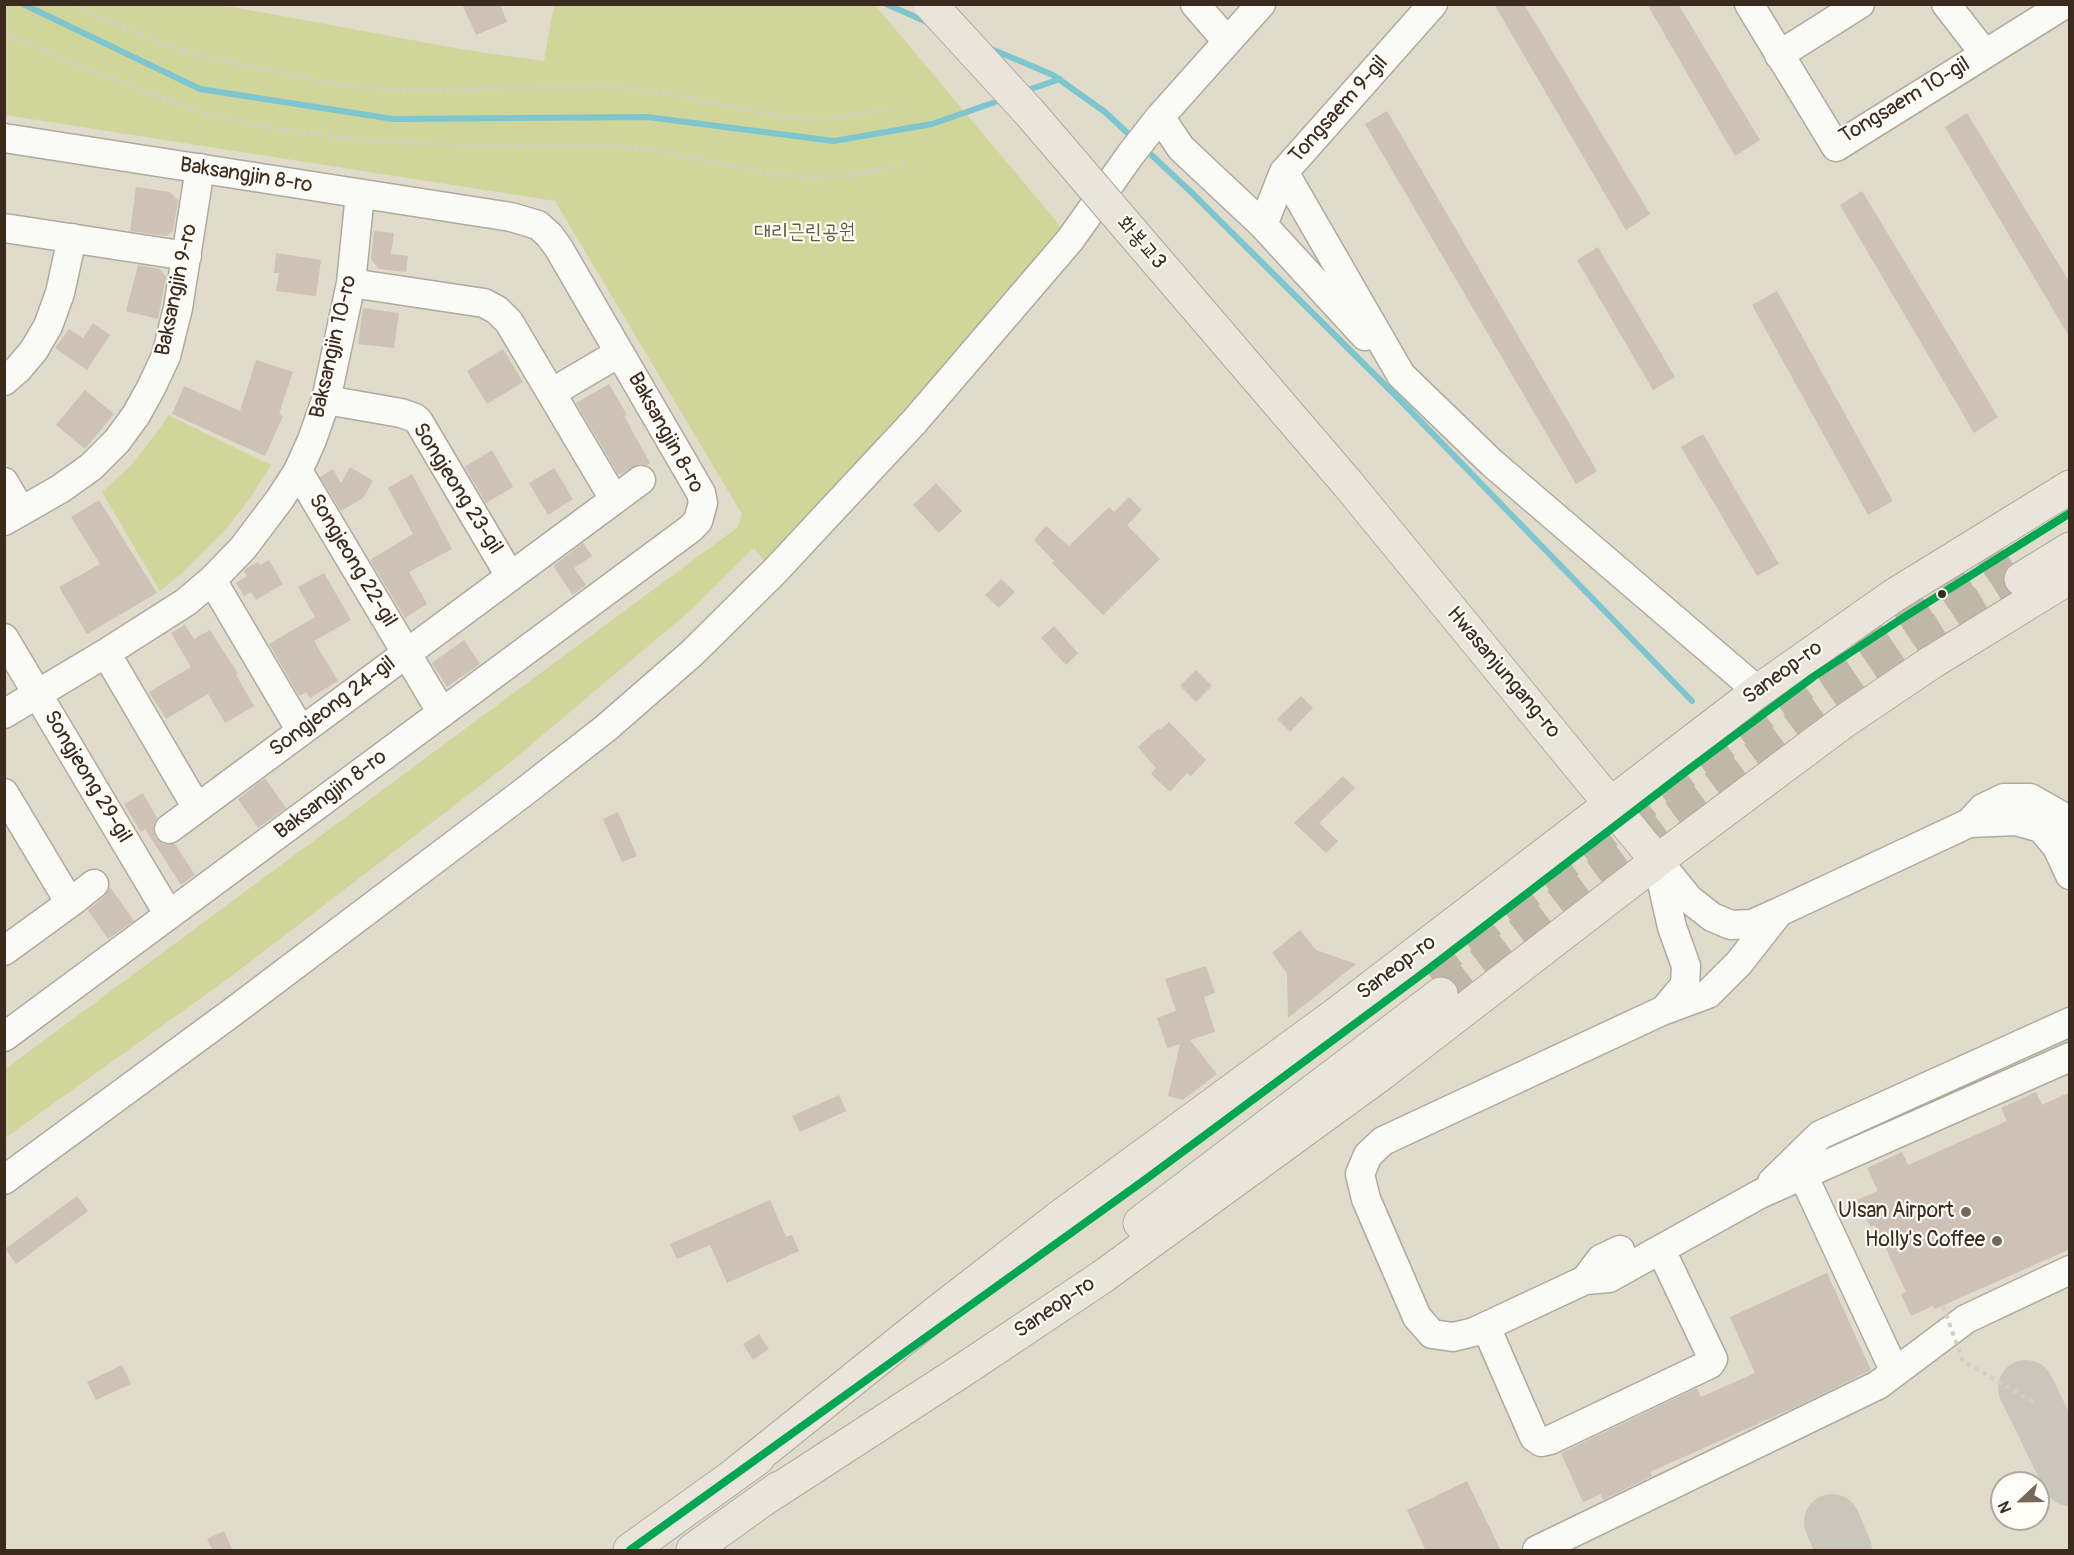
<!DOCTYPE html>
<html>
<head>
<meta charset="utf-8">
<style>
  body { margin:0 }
  #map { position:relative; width:2074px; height:1555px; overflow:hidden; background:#e0dbca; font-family:Pangolin,sans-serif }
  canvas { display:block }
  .frame { position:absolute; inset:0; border:6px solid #3b2a1e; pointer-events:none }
  .north { position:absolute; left:1990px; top:1471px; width:60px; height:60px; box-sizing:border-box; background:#fdfcf7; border:2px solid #afa8a0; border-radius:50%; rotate:248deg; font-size:16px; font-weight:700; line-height:24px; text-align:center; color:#3b2a1e }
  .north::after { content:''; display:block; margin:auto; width:21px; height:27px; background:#75685a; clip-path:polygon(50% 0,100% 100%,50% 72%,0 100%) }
</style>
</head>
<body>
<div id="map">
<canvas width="2074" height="1555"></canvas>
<div class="frame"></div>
<div class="north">N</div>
</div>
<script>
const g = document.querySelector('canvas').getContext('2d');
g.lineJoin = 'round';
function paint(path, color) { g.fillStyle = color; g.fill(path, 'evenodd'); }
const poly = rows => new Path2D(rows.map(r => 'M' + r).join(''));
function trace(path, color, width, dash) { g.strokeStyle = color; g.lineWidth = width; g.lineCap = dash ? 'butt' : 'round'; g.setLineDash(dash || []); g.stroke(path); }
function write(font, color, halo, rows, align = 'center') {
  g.font = font + ' Pangolin,"Poor Story",sans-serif'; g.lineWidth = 4.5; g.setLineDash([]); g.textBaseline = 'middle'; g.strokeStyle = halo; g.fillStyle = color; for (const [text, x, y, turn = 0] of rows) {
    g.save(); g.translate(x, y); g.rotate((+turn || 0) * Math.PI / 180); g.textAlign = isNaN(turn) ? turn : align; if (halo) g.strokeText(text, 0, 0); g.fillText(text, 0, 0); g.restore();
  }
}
paint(poly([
  [5,5,222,5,466,50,544,61,554,5,875,5,1067,234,771,569,754,548,691,610,507,765,229,978,5,1138,4,1070,738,527,742,514,555,201,5,115],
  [168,415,271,465,251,497,227,528,183,572,160,591,102,492,131,465,161,427]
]), '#d0d69a');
trace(poly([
  [23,4,200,89,393,119,647,117,834,141,932,124,1004,99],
  [886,4,927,22],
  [989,48,1053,75,1105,112,1134,139],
  [1025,91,1060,79],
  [1144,148,1190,191,1397,397,1692,701]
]), '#7dc5cf', 6);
trace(poly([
  [2026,1388,2070,1478],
  [1832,1522,1844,1550]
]), '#cac6bc', 56);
paint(poly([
  [462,4,500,4,507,22,476,35],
  [1494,4,1524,4,1650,214,1626,230],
  [1647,4,1678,4,1760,140,1735,156],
  [1387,111,1597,471,1576,484,1365,124],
  [1967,113,2070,283,2070,338,1945,127],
  [136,187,170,192,178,200,173,231,166,236,130,231],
  [1862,191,1998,417,1974,433,1840,205],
  [374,231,394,233,391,254,408,256,406,272,379,269,371,259],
  [1598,247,1675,377,1653,390,1577,260],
  [276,253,321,260,316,296,276,291,279,273,274,273],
  [138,265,160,269,166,277,158,319,126,311],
  [1777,291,1893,501,1868,515,1752,305],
  [363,308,399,313,394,348,358,344],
  [93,323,110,335,87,370,55,348,69,329,83,338],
  [503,349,523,382,487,404,467,371],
  [256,360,293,372,279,414,283,416,265,456,172,414,184,386,240,411],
  [609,384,627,415,624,416,650,463,647,465,639,464,621,474,618,474,576,403],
  [85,390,114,414,85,449,56,425],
  [1703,434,1779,564,1757,576,1681,447],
  [492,450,513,487,486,503,465,467],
  [350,467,373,481,363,498,341,511,320,477,333,469,341,483],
  [554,468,573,499,548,515,529,483],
  [412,474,452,549,409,572,427,604,405,618,370,560,413,534,388,488],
  [936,483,962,511,939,533,913,505],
  [1129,497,1142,510,1127,525,1160,559,1103,615,1052,563,1054,561,1034,540,1046,526,1069,546,1109,507,1114,512],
  [99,500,157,593,87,634,59,587,100,564,71,517],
  [583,543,592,556,574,568,586,585,573,595,553,566],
  [269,560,283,584,256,600,251,592,244,596,236,583,247,576,244,571,245,569,258,562,260,565],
  [324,573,351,620,314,641,338,681,310,698,306,692,299,696,269,644,315,617,298,587],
  [1001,579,1015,592,999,608,985,595],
  [185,625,194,639,210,630,238,674,236,675,254,706,225,723,208,694,166,719,149,692,191,667,171,633],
  [1054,626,1078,653,1066,665,1041,638],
  [464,640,480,664,447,687,432,663],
  [1196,670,1212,686,1196,702,1180,686],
  [1301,696,1313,708,1290,732,1277,719],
  [1169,722,1206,760,1191,776,1187,773,1170,792,1151,774,1156,768,1138,747,1159,728,1160,730],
  [1343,776,1355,788,1319,823,1338,841,1326,853,1294,823],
  [265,778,286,808,258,828,238,799],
  [143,793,157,818,154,823,153,830,155,838,163,844,175,844,195,875,181,885,145,829,141,832,124,804],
  [618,812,637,856,622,862,603,819],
  [110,887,134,921,108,939,88,910,104,897],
  [1300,930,1316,950,1356,964,1288,1018,1287,973,1272,953],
  [1206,966,1215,993,1204,997,1215,1032,1190,1040,1217,1074,1183,1100,1168,1096,1180,1044,1167,1048,1157,1018,1176,1011,1165,979],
  [2036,1092,2042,1105,2070,1092,2070,1249,1935,1309,1933,1306,1911,1316,1901,1294,1906,1292,1875,1225,1870,1227,1857,1200,1878,1191,1867,1168,1902,1152,1908,1165,2007,1121,2001,1108],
  [839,1095,846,1111,800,1132,792,1116],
  [77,1196,88,1211,16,1264,5,1249],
  [770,1200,786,1237,792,1235,799,1251,727,1283,710,1245,677,1259,670,1244],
  [1827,1273,1871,1370,1798,1406,1650,1472,1652,1476,1603,1500,1601,1494,1583,1502,1561,1453,1697,1388,1701,1397,1755,1373,1730,1317],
  [759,1334,769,1349,753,1360,743,1344],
  [122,1365,131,1384,96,1400,87,1382],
  [1467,1481,1501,1551,1426,1551,1407,1510],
  [224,1531,233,1551,213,1551,207,1539]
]), '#cec1b6');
trace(poly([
  [1426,971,1684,773,1813,677,2006,553],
  [1441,994,1589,880,1830,702,1922,640,2021,579]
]), '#bfb8a8', 33, [33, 16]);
const minor = poly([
  [1195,4,1227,41],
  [1261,4,1160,117,1181,148,1263,225,1365,336],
  [1749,4,1836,147,2065,4],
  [1946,4,1984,53],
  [1779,55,1860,4],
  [4,138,511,217,538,225,549,235,558,247,701,493,703,503,698,521,690,529,4,1037],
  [1284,172,1401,375,1492,463,1758,691],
  [1263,225,1284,172,1433,4],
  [4,228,187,256],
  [351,283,484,303,497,310,509,322,614,499],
  [4,381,18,369,34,350,48,326,60,293,72,238],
  [551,393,619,353],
  [326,400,401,413,415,418,419,422,510,576],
  [298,471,442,713],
  [4,482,21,511],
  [4,521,60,489,91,467,117,441,136,415,151,388,166,356,178,308,200,168],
  [212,580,301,731],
  [4,638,169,915],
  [106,653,197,808],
  [4,714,106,653,186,602,212,580,243,548,280,499,298,471,312,440,326,400,351,283,360,194],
  [4,793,70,903,4,951],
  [1969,823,1983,808,2004,798,2030,798,2060,815,2070,827],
  [169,829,641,480],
  [1657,861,1672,927,1686,966,1685,985,1664,1010,1383,1141,1368,1155,1360,1174,1366,1199,1417,1317,1432,1334,1453,1337,1474,1332,1585,1280,1609,1278,1760,1194,2070,1057],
  [1663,867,1689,899,1712,917,1731,925,1752,924,1779,912],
  [70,903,94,884],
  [1665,1010,1708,994,1739,963,1779,912,1969,823,2016,821,2041,828,2057,847,2070,875],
  [1803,1175,1895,1372],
  [4,1180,234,1011,524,792,606,728,691,654,775,571,914,422,1070,240,1131,154,1160,117],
  [1772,1182,1820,1135,2070,1022],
  [1585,1280,1601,1259,1620,1250],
  [1486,1327,1534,1437,1541,1442,1550,1440,1710,1364,1713,1359,1661,1250],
  [1537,1550,1878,1385,1966,1319,2070,1270]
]);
const major = poly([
  [1348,484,1657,861],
  [2021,579,2070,549],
  [1140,1223,1441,994],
  [739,1471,931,1317,1061,1216,1339,1012,1758,691,1893,596,2070,487],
  [761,1501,969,1366,1102,1277,1381,1074,1657,861,1843,722,1932,662,2070,577],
  [630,1550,758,1458],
  [693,1550,779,1488]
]);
trace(minor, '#afaa9e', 31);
trace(major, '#afaa9e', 35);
trace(poly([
  [73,4,89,13,158,42,209,58,336,84,396,91,606,86,647,90,788,118,816,119,861,114,890,109],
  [4,33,83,68,201,112,251,124,311,134,382,142,472,145,593,145,648,149,779,175,815,177,854,175,905,164]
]), '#d1cfca', 4, [4.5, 4.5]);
trace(minor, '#fafaf7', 28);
trace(major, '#ebe4da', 33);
const majorBridge = poly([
  [930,4,1030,113,1348,484]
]);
trace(majorBridge, '#afaa9e', 35, []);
trace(poly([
  [1943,1306,1963,1361,2033,1402]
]), '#d1cfca', 4, [4.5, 4.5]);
trace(majorBridge, '#ebe4da', 33);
trace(poly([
  [630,1550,1146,1179,1426,971,1684,773,1813,677,1906,616,2070,513]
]), '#00a651', 8);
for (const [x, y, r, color] of [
  [1942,594,5,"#3b2a1e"],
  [1966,1212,6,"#75685a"],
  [1997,1241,6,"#75685a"]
]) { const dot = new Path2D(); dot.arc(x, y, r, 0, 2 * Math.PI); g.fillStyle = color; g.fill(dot); trace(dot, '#fdfcf7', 2); }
write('21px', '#3b2a1e', '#fdfcf7', [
  ["Tongsaem 10-gil",1905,101,-31],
  ["Tongsaem 9-gil",1339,110,-48],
  ["Baksangjin 8-ro",246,176,9],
  ["화봉교3",1141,243,49],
  ["Baksangjin 9-ro",177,290,-78],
  ["Baksangjin 10-ro",334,347,-77],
  ["Baksangjin 8-ro",665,433,61],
  ["Songjeong 23-gil",457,489,58],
  ["Songjeong 22-gil",352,561,59],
  ["Hwasanjungang-ro",1503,673,50],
  ["Saneop-ro",1783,673,-36],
  ["Songjeong 24-gil",333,707,-37],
  ["Songjeong 29-gil",87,777,59],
  ["Baksangjin 8-ro",331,795,-37],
  ["Saneop-ro",1397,968,-37],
  ["Saneop-ro",1055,1308,-34]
]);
write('21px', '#645c38', '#fdfcf7', [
  ["대리근린공원",805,233]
]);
write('21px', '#3b2a1e', '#fdfcf7', [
  ["Ulsan Airport",1954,1212],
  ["Holly's Coffee",1985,1241]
], 'right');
</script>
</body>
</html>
